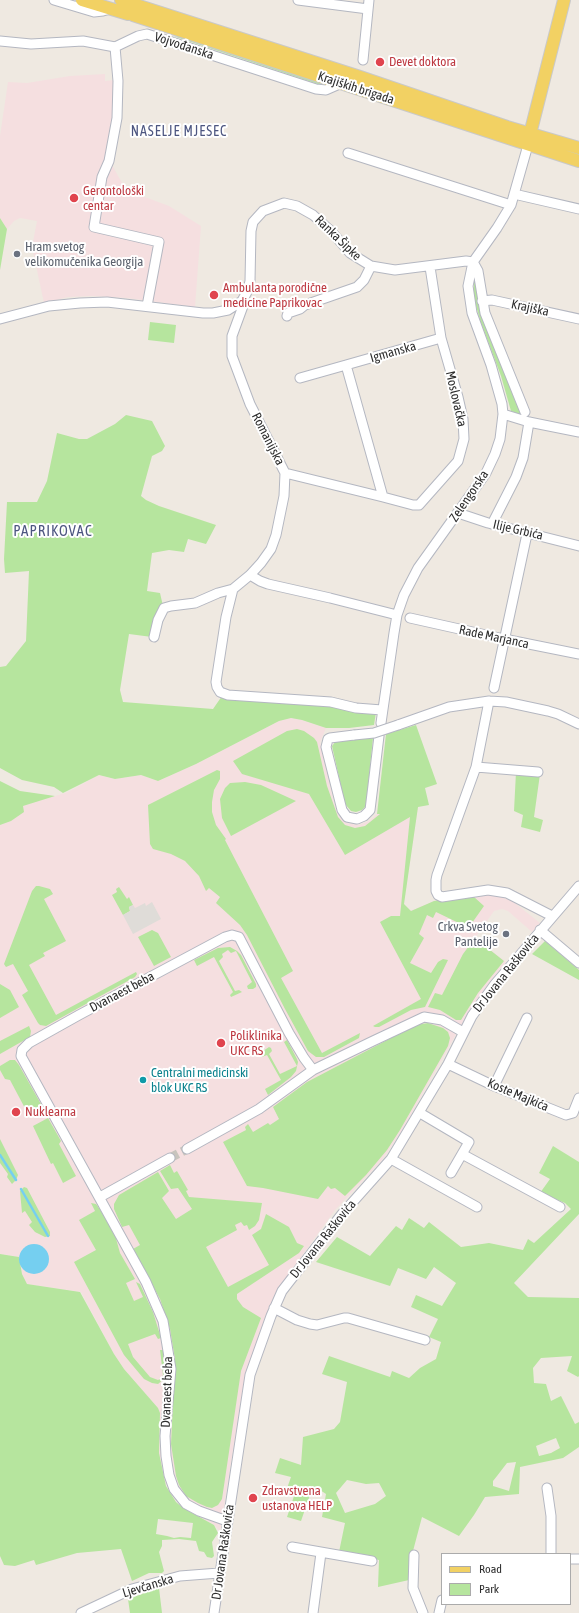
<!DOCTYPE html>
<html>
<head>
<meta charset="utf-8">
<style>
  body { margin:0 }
  #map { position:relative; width:579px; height:1613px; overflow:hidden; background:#efe9e1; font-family:"Asap Condensed",sans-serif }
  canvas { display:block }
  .legend { position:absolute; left:441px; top:1553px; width:130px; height:52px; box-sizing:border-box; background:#fff; border:1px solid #ababab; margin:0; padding:5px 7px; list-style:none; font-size:12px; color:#2e2e2e }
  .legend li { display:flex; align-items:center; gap:8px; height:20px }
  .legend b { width:20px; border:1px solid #ababab }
</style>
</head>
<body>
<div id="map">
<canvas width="579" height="1613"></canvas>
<ul class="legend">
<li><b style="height:5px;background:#f2d163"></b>Road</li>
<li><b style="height:11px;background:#b6e59e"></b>Park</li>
</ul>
</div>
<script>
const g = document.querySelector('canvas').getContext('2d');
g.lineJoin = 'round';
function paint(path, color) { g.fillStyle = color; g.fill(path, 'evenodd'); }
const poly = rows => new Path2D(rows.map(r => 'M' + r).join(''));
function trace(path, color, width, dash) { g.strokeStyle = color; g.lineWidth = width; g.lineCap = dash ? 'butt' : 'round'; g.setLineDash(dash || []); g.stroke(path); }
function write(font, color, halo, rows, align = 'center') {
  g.font = font + ' "Asap Condensed",sans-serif'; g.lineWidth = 4; g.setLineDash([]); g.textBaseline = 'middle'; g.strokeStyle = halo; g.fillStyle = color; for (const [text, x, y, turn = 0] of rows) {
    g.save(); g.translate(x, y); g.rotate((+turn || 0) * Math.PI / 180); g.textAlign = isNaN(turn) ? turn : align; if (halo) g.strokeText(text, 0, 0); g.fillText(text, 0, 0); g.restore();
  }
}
paint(poly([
  [105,74,105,81,115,80,121,115,112,165,126,190,169,206,201,226,195,307,127,298,92,296,68,297,44,303,32,247,37,221,20,218,14,221,7,229,0,218,0,136,8,82,27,83,70,76],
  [291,718,302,720,326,728,320,742,334,803,341,818,346,823,359,825,369,821,377,814,418,807,404,904,410,911,434,901,459,896,489,894,511,900,540,923,532,932,508,911,502,909,494,911,475,938,506,962,491,980,468,1013,401,1132,382,1160,335,1210,283,1282,264,1323,251,1360,243,1388,220,1531,214,1525,183,1508,170,1494,163,1476,159,1453,160,1413,158,1408,124,1369,114,1354,81,1292,26,1284,22,1274,19,1257,0,1254,0,825,11,821,23,806,68,792,99,775,115,779,141,775,158,781,196,764,279,721]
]), '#f5dfe0');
paint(poly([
  [173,36,192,39,328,84,324,86],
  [0,218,7,229,0,270],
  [475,275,523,416,511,411,501,376,480,320,473,295],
  [150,322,176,325,174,343,148,340],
  [126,415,152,421,165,446,162,451,152,456,141,496,146,500,159,506,216,525,206,544,188,539,184,552,169,550,152,553,147,591,160,593,163,606,152,637,129,634,120,690,123,702,213,709,222,696,326,703,376,712,374,725,349,728,326,728,302,720,291,718,279,721,196,764,158,781,141,775,115,779,99,775,63,793,54,787,22,780,0,768,0,667,6,666,26,641,29,571,5,573,4,559,7,502,37,502,47,481,57,433,79,439,87,439,115,424],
  [416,725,437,784,425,788,429,805,418,807,404,904,411,911,434,901,473,894,474,897,484,906,467,930,467,927,436,912,433,918,427,915,419,934,424,938,410,963,431,973,438,962,443,959,448,960,425,1007,411,1010,379,1027,375,1027,373,1026,421,999,380,922,391,916,400,916,410,817,345,855,309,794,242,774,233,761,287,731,297,729,304,731,314,738,317,742,327,786,338,817,345,825,355,828,365,826,380,814,377,814,386,734],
  [373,738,366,806,362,810,356,812,351,811,345,804,332,746,336,741],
  [217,770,220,771,220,779,214,790,212,802,212,812,216,825,226,839,225,840,293,971,281,978,322,1053,360,1033,359,1038,324,1057,316,1057,308,1051,285,1009,247,935,240,925,216,903,220,897,209,888,206,891,199,876,185,861,171,854,153,849,150,844,148,805],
  [516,772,540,774,534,817,543,820,540,832,521,827,523,815,514,811],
  [0,781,20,791,55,796,23,806,24,812,11,821,0,825],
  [245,782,261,785,296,801,231,836,222,818,220,799,225,788,230,783],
  [36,886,39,886,50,889,53,894,44,899,66,941,43,953,45,956,29,965,56,1015,136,972,137,974,135,977,46,1026,40,1025,38,1023,22,995,28,991,13,964,6,967,4,964,32,891],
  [119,887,127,899,129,897,133,905,129,907,130,911,123,915,112,895,117,892,116,889],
  [152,930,158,933,171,957,154,966,138,937],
  [475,938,504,961,478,993,461,1020,456,1020,440,1010,428,1007,435,993,442,995,463,954],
  [545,941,579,970,579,980,532,954],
  [230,947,237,951,241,955,256,984,256,987,253,989,248,989,247,986,252,982,236,951,231,953,228,950,222,954,223,957,219,961,235,991,239,990,242,992,231,997,230,995,233,992,214,957,197,966,194,960,218,948],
  [0,984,10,990,19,1007,0,1018],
  [428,1023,443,1028,448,1032,450,1038,448,1046,400,1130,387,1150,366,1175,345,1196,335,1188,331,1189,328,1186,318,1199,263,1188,247,1186,223,1142,246,1130,245,1127,248,1124,253,1132,268,1123,270,1125,279,1119,273,1107,307,1082,416,1025],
  [29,1026,31,1031,30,1037,0,1054,0,1041],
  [287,1040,297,1059,298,1062,296,1071,291,1077,268,1095,265,1089,281,1080,267,1055,262,1057,260,1053,269,1047,271,1048,272,1051,269,1054,280,1074,297,1066,284,1042],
  [10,1060,15,1060,19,1065,46,1113,42,1114,40,1111,34,1115,27,1112,10,1080,5,1079,0,1070,0,1066],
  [48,1118,61,1141,59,1144,76,1176,63,1183,53,1163,51,1164,33,1126],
  [0,1139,18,1175,16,1180,12,1184,7,1177,8,1174,0,1163],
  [553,1146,579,1162,579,1214,514,1283,528,1297,579,1298,579,1376,578,1377,567,1371,572,1356,541,1358,533,1368,534,1383,546,1384,551,1401,561,1396,575,1424,579,1422,579,1447,563,1458,520,1467,519,1494,485,1497,474,1515,459,1536,422,1517,413,1551,410,1557,409,1580,378,1587,379,1560,339,1552,345,1523,322,1517,326,1494,320,1490,310,1495,301,1521,287,1517,294,1496,285,1494,291,1477,275,1473,280,1458,301,1465,303,1437,334,1429,340,1422,347,1382,322,1374,329,1356,390,1377,392,1371,409,1378,420,1368,436,1359,441,1342,429,1337,438,1319,411,1307,416,1295,442,1306,456,1283,434,1267,426,1279,398,1268,390,1286,316,1262,337,1237,370,1256,396,1226,402,1230,409,1218,424,1228,429,1222,461,1247,489,1243,523,1250,528,1239,534,1243,571,1209,565,1203,540,1193,550,1179,539,1173],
  [556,1438,560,1448,551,1453,539,1456,536,1446],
  [516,1462,509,1491,493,1486,493,1481,497,1476,507,1463],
  [347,1480,366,1484,379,1483,386,1496,375,1504,345,1513,336,1493],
  [170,1165,174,1173,177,1171,188,1190,186,1191,189,1197,262,1203,259,1220,255,1226,249,1230,247,1225,244,1226,241,1222,235,1225,237,1230,206,1247,228,1287,269,1265,252,1235,261,1229,266,1214,289,1227,297,1243,304,1246,299,1253,237,1294,237,1299,243,1307,261,1318,241,1371,222,1499,218,1505,212,1508,207,1507,198,1503,186,1496,179,1485,176,1476,171,1444,175,1359,170,1329,160,1299,133,1249,140,1245,129,1225,122,1227,114,1209,114,1204,119,1195,158,1172,169,1191,162,1198,176,1219,192,1209,178,1188,171,1189,160,1171],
  [24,1187,27,1188,50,1232,50,1236,45,1237,35,1232,29,1225,32,1222,25,1211,22,1213,20,1191],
  [91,1203,96,1204,101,1211,115,1235,120,1253,135,1279,126,1283,134,1301,143,1297,136,1282,140,1284,153,1312,161,1338,158,1339,155,1334,128,1344,133,1357,150,1377,158,1380,162,1378,163,1375,160,1350,163,1350,165,1375,165,1378,158,1384,152,1383,144,1379,124,1355,74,1262,96,1250,79,1220,95,1211],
  [0,1254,19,1257,22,1274,27,1284,80,1292,114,1354,124,1369,158,1408,160,1413,159,1453,166,1486,176,1502,183,1508,214,1525,218,1533,212,1542,214,1556,212,1558,207,1557,204,1552,199,1551,196,1541,179,1539,162,1540,162,1546,159,1552,164,1571,162,1573,149,1573,132,1581,121,1549,77,1553,36,1565,34,1560,15,1566,4,1565,0,1556],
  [158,1519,193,1523,191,1538,180,1537,174,1538,167,1536,156,1534],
  [159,1588,162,1613,130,1613,128,1599]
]), '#b6e59e');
paint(poly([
  [152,902,161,919,133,934,123,915,130,911,129,907,133,905,135,908,145,903,146,906]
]), '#dfdcd8');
paint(poly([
  '19 1259a15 15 0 1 1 30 0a15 15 0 1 1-30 0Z'
]), '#75cff0');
trace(poly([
  [0,1155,16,1180],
  [21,1189,48,1236]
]), '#75cff0', 2.5);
trace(poly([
  [170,1158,187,1149]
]), '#c8c4bd', 9, [9, 4.5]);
const minor = poly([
  [54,0,94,12,103,11,110,9],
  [298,0,368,9],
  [0,41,31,44,83,41,115,47,138,36,147,34,316,89,326,90,342,83],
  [115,47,118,81,117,118,109,161,102,177,94,227,159,242,147,306],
  [363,60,369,0],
  [348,153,511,205],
  [514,194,579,209],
  [473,262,478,271,485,313,525,412],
  [482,301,492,300,579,319],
  [287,316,288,313,300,309,305,305,357,287,364,280,371,266],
  [0,319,49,306,80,303,107,302,203,313,213,313,228,310,242,301,248,290,250,281,251,231,253,222,263,211,284,203,297,206,313,215,331,231,350,253,371,266,395,270,466,261,473,262],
  [346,365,441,338],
  [503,414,529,422,579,432],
  [285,473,383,497,346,365,300,378],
  [383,497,413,505,419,505,458,461,464,439,463,419,458,397,441,338,430,267],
  [458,513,488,523,579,546],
  [492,524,516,477,523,458,529,422],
  [250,575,260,581,268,584,330,598,397,615],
  [233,589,226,617,216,682,217,687,220,692,228,695,331,702,356,708,382,710],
  [410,618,504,639,579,654],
  [154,637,158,620,164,608,171,606,195,603,218,593,233,589,250,575,261,563,271,549,276,535,284,496,285,473,250,404,232,356,232,336,243,306,242,301],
  [494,688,527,534],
  [489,701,476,767,437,875,436,880,436,891,438,895,442,897,488,890,507,893,552,916],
  [381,723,394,633,397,615,404,595,418,568,486,473,495,454,500,439,503,414,502,404,491,365,472,313,468,286,473,262,497,228,511,205,528,145],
  [398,725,449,707,489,701,506,702,548,711,558,714,579,724],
  [354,735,330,738,328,739,326,747,342,810,347,817,357,819,364,816,370,810,379,736],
  [476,767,538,772],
  [540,930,579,963],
  [448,1064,494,1086,566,1115,573,1113,579,1098],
  [494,1086,527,1018],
  [420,1113,469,1142,451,1173],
  [187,1149,259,1109,313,1070],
  [462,1154,560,1207],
  [391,1159,477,1207],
  [100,1197,170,1158],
  [274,1308,297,1320,310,1324,317,1325,344,1318,348,1318,425,1340],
  [547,1488,551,1516,551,1554],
  [227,1521,199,1511,186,1504,174,1489,169,1475,166,1456,165,1436,171,1369,163,1321,146,1282,21,1056,22,1050,29,1043,79,1015,225,937,232,935,239,937,289,1033,304,1058,313,1070,373,1041,424,1017,442,1020,463,1032],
  [292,1547,372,1561],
  [414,1555,413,1588,423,1613],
  [570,1559,579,1559],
  [81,1613,132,1589,180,1576,219,1573],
  [214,1613,250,1375,271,1316,282,1291,342,1214,391,1159,448,1064,472,1016,495,984,579,886],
  [313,1613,321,1553],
  [439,1613,442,1600]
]);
const major = poly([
  [82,0,128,14],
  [121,0,131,4],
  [136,5,360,77,507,127,579,148],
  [133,15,579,161],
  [528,142,564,0]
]);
trace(minor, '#b4b7c1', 11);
trace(major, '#c9c9c9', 14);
trace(minor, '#fff', 9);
trace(major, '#f2d163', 12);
const minorBridge = poly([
  [354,735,374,733,398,725]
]);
trace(minorBridge, '#b4b7c1', 11, []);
trace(minorBridge, '#fff', 9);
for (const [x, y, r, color] of [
  [380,62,5,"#e0444e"],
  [74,198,5,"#e0444e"],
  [17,254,4,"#6b7280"],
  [214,295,5,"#e0444e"],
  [506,934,4,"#6b7280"],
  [221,1043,5,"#e0444e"],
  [143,1080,4,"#0f9aa8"],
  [16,1112,5,"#e0444e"],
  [253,1498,5,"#e0444e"]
]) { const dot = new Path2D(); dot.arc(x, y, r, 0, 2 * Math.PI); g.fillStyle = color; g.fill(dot); trace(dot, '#fff', 1.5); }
write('13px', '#2e2e2e', '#fff', [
  ["Vojvođanska",184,46,18],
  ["Krajiških brigada",356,88,18],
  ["Ranka Šipke",338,238,44],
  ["Krajiška",530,308,12],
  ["Igmanska",393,352,-16],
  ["Moslovačka",456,399,77],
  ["Romanijska",268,439,63],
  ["Zelengorska",469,496,-56],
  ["Ilije Grbića",518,530,13],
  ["Rade Marjanca",494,637,12],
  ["Dr Jovana Raškovića",506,973,-51],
  ["Dvanaest beba",122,992,-28],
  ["Koste Majkića",518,1095,23],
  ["Dr Jovana Raškovića",323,1239,-51],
  ["Dvanaest beba",167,1392,-88],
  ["Dr Jovana Raškovića",223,1552,-82],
  ["Ljevčanska",148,1586,-17]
]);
write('13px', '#be3a42', '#fff', [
  ["Devet doktora",389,62],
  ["Gerontološki",83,191],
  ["centar",83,206],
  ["Ambulanta porodične",223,288],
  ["medicine Paprikovac",223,303],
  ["Poliklinika",230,1036],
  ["UKC RS",230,1051],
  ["Nuklearna",25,1112],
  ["Zdravstvena",262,1491],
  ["ustanova HELP",262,1506]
], 'left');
write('13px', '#5b616d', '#fff', [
  ["Hram svetog",25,247],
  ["velikomučenika Georgija",25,262],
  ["Crkva Svetog",498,927,"right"],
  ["Pantelije",498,942,"right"]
], 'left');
write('13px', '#0d838f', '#fff', [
  ["Centralni medicinski",151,1073],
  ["blok UKC RS",151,1088]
], 'left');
g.letterSpacing = '1px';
write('14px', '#4d5680', '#fff', [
  ["NASELJE MJESEC",179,132]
]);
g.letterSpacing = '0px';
g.letterSpacing = '1px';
write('15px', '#4d5680', '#fff', [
  ["PAPRIKOVAC",53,531]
]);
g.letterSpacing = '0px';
</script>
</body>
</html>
